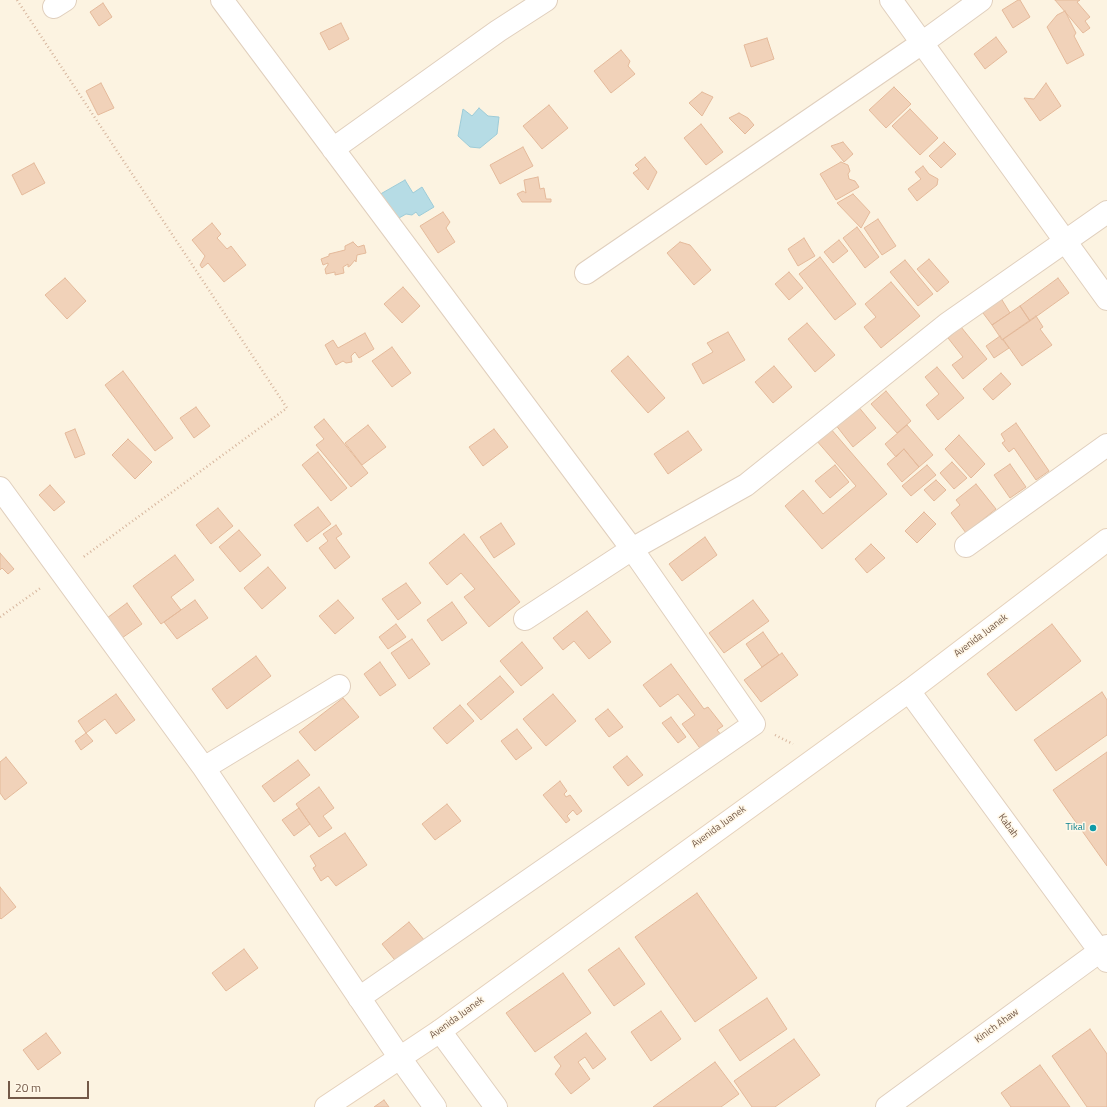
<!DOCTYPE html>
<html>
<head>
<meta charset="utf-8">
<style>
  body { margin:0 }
  #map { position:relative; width:1107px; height:1107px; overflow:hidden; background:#fcf3e1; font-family:"Titillium Web",sans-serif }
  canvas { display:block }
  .scale { position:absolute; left:8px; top:1081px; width:81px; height:18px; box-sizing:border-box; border:2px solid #735948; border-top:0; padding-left:5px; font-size:12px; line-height:14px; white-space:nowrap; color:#735948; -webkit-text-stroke:3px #fff7e7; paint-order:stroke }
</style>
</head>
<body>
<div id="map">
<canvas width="1107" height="1107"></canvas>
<div class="scale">20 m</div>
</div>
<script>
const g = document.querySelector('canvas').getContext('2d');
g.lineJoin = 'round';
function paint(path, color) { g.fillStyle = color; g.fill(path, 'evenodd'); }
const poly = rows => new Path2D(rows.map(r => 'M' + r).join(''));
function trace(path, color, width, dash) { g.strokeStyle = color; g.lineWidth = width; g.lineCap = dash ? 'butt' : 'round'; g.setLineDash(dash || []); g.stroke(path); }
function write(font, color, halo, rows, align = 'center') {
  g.font = font + ' "Titillium Web",sans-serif'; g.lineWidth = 3; g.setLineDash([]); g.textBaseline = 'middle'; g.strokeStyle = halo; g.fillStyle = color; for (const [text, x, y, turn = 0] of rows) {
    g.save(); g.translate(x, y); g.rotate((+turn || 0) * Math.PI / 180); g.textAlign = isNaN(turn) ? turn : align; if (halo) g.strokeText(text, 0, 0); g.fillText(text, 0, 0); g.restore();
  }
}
const water = poly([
  [479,108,488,116,499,117,497,134,480,148,470,147,458,136,463,109,472,116,479,108],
  [405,180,413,193,422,187,434,207,419,216,416,212,412,215,406,214,392,222,377,196,405,180]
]);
paint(water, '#b6dce5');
trace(water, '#9dcbd7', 1);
const building = poly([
  [1018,0,1020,0,1030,17,1013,28,1002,10,1018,0],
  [1055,0,1080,0,1077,2,1090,17,1085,21,1090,28,1083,33,1055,0],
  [103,3,112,17,99,26,90,12,103,3],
  [1065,11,1076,33,1074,36,1084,55,1067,64,1047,27,1057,15,1065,11],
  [341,23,349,39,329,50,320,33,341,23],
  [996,37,1007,52,985,69,974,54,996,37],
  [767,38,774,59,751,67,744,45,767,38],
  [621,50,630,61,628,66,635,74,611,93,594,71,621,50],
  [101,83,114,108,98,115,86,91,101,83],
  [1046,83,1061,106,1040,121,1024,98,1034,99,1046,83],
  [894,87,911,104,886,128,869,110,894,87],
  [702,92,713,97,702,116,689,103,702,92],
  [549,105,568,128,542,149,523,126,549,105],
  [910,109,938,138,920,155,892,126,910,109],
  [739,113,748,118,754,125,745,134,729,118,739,113],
  [701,124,723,152,706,165,684,138,701,124],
  [843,142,853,154,844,162,831,146,843,142],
  [944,142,956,154,941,168,929,156,944,142],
  [523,147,533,166,500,184,490,165,523,147],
  [645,157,657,172,648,190,633,173,639,169,635,165,645,157],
  [841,162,848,165,850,171,848,174,849,179,855,181,859,187,836,200,820,174,841,162],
  [34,163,45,183,22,195,12,175,34,163],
  [923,166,929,174,938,179,937,185,917,201,908,189,921,179,915,172,923,166],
  [538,177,540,189,544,188,546,199,551,199,551,202,522,202,517,194,523,191,526,193,524,180,538,177],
  [853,194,870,212,861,228,837,203,853,194],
  [443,212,450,222,446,228,455,242,438,253,420,226,443,212],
  [878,219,896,246,882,255,864,228,878,219],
  [212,223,221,234,217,238,227,249,231,246,246,265,224,282,208,263,202,268,200,265,205,256,192,240,212,223],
  [857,227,879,257,865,268,843,238,857,227],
  [804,238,815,256,798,266,788,249,804,238],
  [839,240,848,251,833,263,824,252,839,240],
  [353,242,358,247,364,245,366,253,357,255,356,262,355,260,350,266,348,267,348,264,343,267,344,273,335,275,335,272,326,274,325,269,328,265,328,263,323,265,321,259,329,256,329,254,345,250,345,246,353,242],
  [680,242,690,245,711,270,694,285,667,253,680,242],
  [820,257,856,304,835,320,799,274,820,257],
  [929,259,949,282,937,292,917,269,929,259],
  [905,260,933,294,918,306,890,272,905,260],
  [789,272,803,288,789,300,775,284,789,272],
  [65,278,86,301,67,319,45,295,65,278],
  [1058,278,1069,293,1030,321,1020,306,1058,278],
  [891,282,920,316,881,348,864,327,876,317,865,304,891,282],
  [403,287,420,306,402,323,384,304,403,287],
  [999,295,1010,313,992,325,980,309,999,295],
  [1020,306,1030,321,1002,340,992,325,1020,306],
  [1036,316,1043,327,1040,329,1052,345,1022,366,1003,339,1036,316],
  [807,323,835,355,815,372,788,339,807,323],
  [961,327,987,359,963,379,952,365,963,357,948,338,961,327],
  [728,332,745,360,703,384,692,364,713,352,707,343,728,332],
  [365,333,374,349,359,358,355,352,351,356,352,362,346,363,343,361,336,365,325,345,333,340,338,348,365,333],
  [1000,336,1009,348,994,358,986,346,1000,336],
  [392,347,411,373,392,387,372,361,392,347],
  [628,356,665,398,648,413,611,371,628,356],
  [774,366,792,387,773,403,755,382,774,366],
  [937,367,964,398,938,420,926,405,939,394,925,377,937,367],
  [123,371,173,438,155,451,105,385,123,371],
  [1001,373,1011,384,993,400,983,389,1001,373],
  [886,391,911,421,897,433,871,404,886,391],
  [857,405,876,428,853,447,835,424,857,405],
  [196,407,210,426,194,438,180,418,196,407],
  [324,419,368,473,351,487,316,445,324,439,314,427,324,419],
  [1016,423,1049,471,1036,480,1014,448,1009,452,1002,443,1005,441,1001,434,1016,423],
  [368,425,386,447,362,465,345,443,368,425],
  [907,425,933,455,919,467,904,449,896,457,885,444,907,425],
  [830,428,887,494,822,549,785,506,803,490,823,514,856,486,816,440,830,428],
  [75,429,85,454,75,458,65,433,75,429],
  [494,429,508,447,483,466,469,447,494,429],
  [688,431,702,450,668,474,654,454,688,431],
  [959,435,985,464,971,478,945,449,959,435],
  [128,439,152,462,135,479,112,455,128,439],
  [904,449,919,467,902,482,887,464,904,449],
  [318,452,347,488,331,501,302,465,318,452],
  [952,462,967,478,954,489,940,473,952,462],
  [1010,464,1026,487,1010,498,994,475,1010,464],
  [835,465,849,482,830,498,815,481,835,465],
  [927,465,936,475,911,496,902,486,927,465],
  [936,480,946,490,934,501,924,490,936,480],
  [976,484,996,509,966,533,951,513,960,505,956,500,976,484],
  [50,485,65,502,54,511,39,495,50,485],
  [318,507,331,524,307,542,294,525,318,507],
  [218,508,233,526,211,544,196,525,218,508],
  [924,512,936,524,917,543,905,531,924,512],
  [501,523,515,544,494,558,480,537,501,523],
  [336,525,342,534,336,538,350,557,335,569,319,548,328,541,323,534,336,525],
  [239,530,261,555,240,572,219,547,239,530],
  [464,534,520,602,489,627,464,597,475,589,461,573,447,585,429,563,464,534],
  [705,537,717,555,682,581,669,564,705,537],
  [871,544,885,558,867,573,855,559,871,544],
  [0,553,14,569,8,574,2,568,0,570,0,553],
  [175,555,194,580,171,597,181,610,161,624,133,586,175,555],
  [268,567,286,588,262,609,244,588,268,567],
  [406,583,421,603,398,620,382,599,406,583],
  [195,600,208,618,177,639,164,622,195,600],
  [338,600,354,618,335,634,319,616,338,600],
  [753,600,769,621,724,653,709,633,753,600],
  [452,602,467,623,442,641,427,620,452,602],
  [127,603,142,624,122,638,107,618,127,603],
  [587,611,611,642,589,659,574,641,563,650,553,638,587,611],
  [396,624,406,637,388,649,379,637,396,624],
  [1052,624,1081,661,1016,711,987,674,1052,624],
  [763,632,779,655,762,667,746,644,763,632],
  [412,639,430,664,409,679,391,653,412,639],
  [522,642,543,668,521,686,500,661,522,642],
  [782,653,798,675,761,702,744,680,782,653],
  [256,656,271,676,227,709,212,689,256,656],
  [380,662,396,685,380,696,364,674,380,662],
  [671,664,704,709,708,707,723,726,717,730,722,736,702,751,682,724,695,715,678,694,660,707,643,685,671,664],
  [500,676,514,692,481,720,467,704,500,676],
  [1102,692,1107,700,1107,735,1056,771,1034,740,1102,692],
  [116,694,135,720,116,734,105,719,86,733,78,721,116,694],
  [553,694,576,721,546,746,523,719,553,694],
  [343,698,359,717,315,751,299,732,343,698],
  [460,705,474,721,447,744,433,728,460,705],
  [608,709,623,727,609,737,595,719,608,709],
  [671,717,686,737,678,743,662,723,671,717],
  [517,729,532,748,516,760,501,741,517,729],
  [86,733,93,741,81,750,75,741,86,733],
  [1107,752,1107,866,1053,790,1107,752],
  [627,756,643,775,628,786,613,767,627,756],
  [6,757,27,783,5,800,0,793,0,762,6,757],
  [298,760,310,775,274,802,262,786,298,760],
  [560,781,567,791,564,794,566,797,570,795,582,811,577,815,573,810,567,816,570,820,566,823,543,795,560,781],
  [319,787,334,808,323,816,332,828,319,837,296,804,319,787],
  [447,804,461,821,435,840,422,824,447,804],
  [299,808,310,824,294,836,282,820,299,808],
  [345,833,367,865,336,886,328,876,321,881,313,868,316,866,310,856,345,833],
  [0,887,16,907,1,919,0,918,0,887],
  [697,893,757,978,695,1022,635,937,697,893],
  [409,922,425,941,398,964,382,944,409,922],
  [619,948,645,984,614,1006,588,970,619,948],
  [244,949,258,968,226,991,212,973,244,949],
  [563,973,591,1013,535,1052,506,1013,563,973],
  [767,998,787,1029,740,1061,719,1030,767,998],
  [661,1011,681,1039,651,1061,631,1032,661,1011],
  [1090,1029,1107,1054,1107,1107,1087,1107,1052,1056,1090,1029],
  [46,1033,61,1053,38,1070,23,1050,46,1033],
  [586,1033,606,1059,593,1069,585,1057,578,1062,590,1079,571,1094,555,1074,561,1066,554,1057,586,1033],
  [794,1039,820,1075,775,1107,752,1107,734,1081,794,1039],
  [715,1062,739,1094,721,1107,653,1107,715,1062],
  [1040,1065,1070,1107,1011,1107,1001,1093,1040,1065],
  [384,1100,389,1107,374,1107,384,1100]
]);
paint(building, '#f1d2b9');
trace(building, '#e4b99a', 1);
const street = poly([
  [222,0,632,549,754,724,359,998],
  [891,0,1107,299],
  [54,7,65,0],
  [333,149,498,31,546,0],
  [586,273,922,43,981,0],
  [0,488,204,768,339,686],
  [966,546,1107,445],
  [525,619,632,549,746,485,947,324,1107,212],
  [909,691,1107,961],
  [204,768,400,1058,435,1107],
  [440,1031,496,1107],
  [887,1107,1107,946]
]);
const secondary = poly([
  [326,1107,440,1031,909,691,1107,540]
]);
trace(street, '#e0cfbd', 24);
trace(secondary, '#e5d1bb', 24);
trace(poly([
  [17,0,287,408,82,558],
  [0,617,42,587],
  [775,735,793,744]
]), '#d6b59d', 2.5, [1, 3]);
trace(street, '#fff', 22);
trace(secondary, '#fff', 22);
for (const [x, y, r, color] of [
  [1093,828,4,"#0f9aa8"]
]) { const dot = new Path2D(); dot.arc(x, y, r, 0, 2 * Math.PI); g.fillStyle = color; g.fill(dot); trace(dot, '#fff7e7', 1.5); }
write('10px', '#735948', '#fff7e7', [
  ["Avenida Juanek",981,636,-37],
  ["Kabah",1008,826,54],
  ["Avenida Juanek",719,827,-36],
  ["Avenida Juanek",457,1018,-36],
  ["Kinich Ahaw",997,1026,-36]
]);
write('10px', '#0d838f', '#fff7e7', [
  ["Tikal",1085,828]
], 'right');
</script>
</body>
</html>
